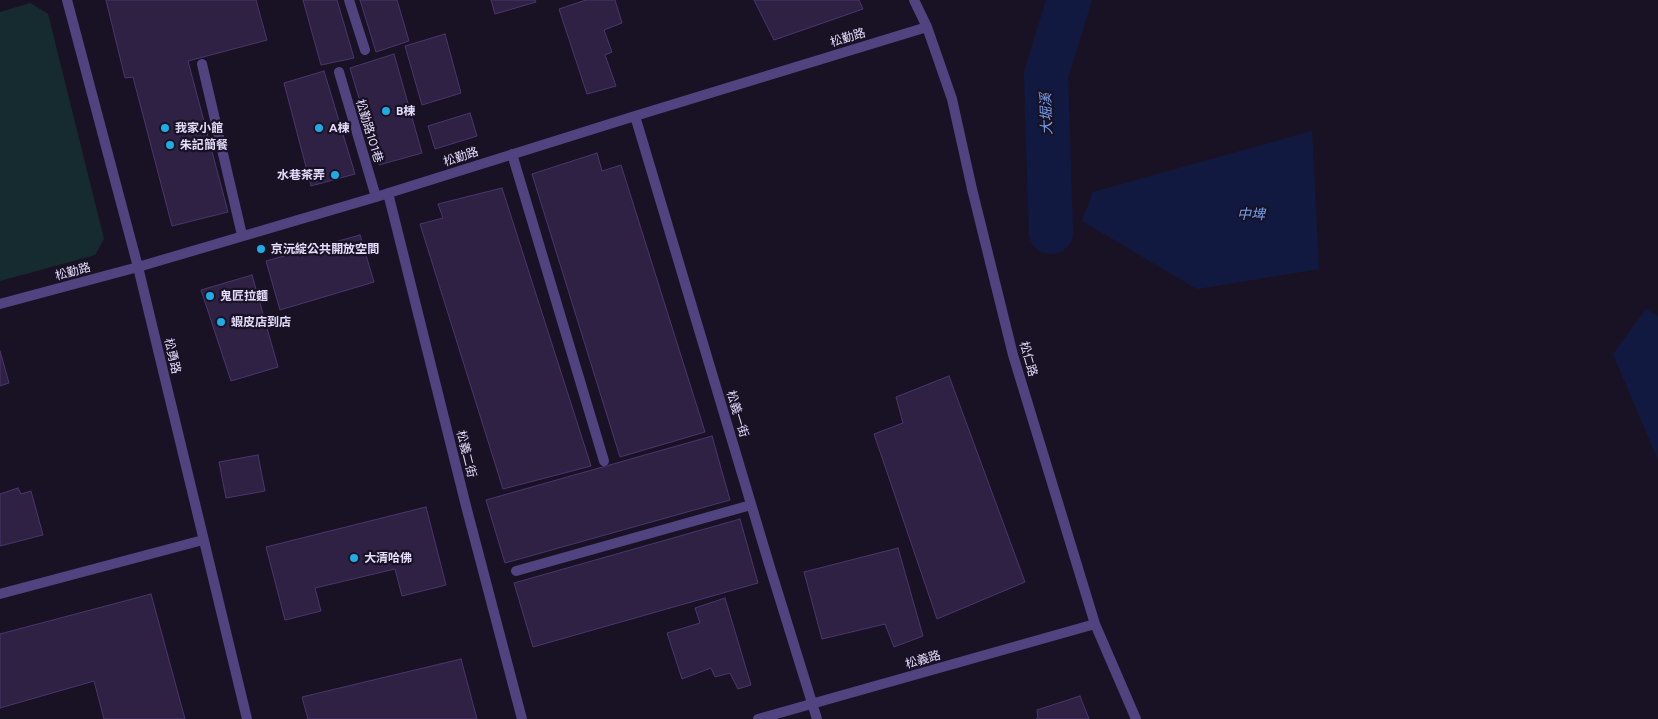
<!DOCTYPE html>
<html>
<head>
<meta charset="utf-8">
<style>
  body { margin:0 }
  canvas { display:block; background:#191225 }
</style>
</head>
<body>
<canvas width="1658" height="719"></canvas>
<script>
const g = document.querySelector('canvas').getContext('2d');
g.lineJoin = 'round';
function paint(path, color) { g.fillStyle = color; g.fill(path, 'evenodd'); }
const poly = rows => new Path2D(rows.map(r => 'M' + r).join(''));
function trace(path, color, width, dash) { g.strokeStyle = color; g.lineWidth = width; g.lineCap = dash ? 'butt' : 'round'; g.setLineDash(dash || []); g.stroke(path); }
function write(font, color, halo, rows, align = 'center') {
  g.font = font + ' Figtree,"Noto Sans TC",sans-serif'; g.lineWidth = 4.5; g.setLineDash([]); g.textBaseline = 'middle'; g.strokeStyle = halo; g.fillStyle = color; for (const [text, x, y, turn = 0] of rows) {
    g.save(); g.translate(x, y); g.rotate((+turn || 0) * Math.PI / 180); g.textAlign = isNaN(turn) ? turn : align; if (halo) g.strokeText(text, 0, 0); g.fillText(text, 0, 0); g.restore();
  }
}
paint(poly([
  [30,3,48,14,104,239,95,255,0,281,0,12]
]), '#162b2f');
paint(poly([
  [1312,131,1319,269,1197,289,1082,221,1093,192],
  [1646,309,1658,316,1658,460,1613,354]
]), '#111940');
trace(poly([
  [1051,232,1046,75,1069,0]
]), '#111940', 44);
const building = poly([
  [106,0,256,0,267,40,188,61,228,212,172,226,133,77,125,78,106,0],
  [303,0,337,0,354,58,321,65,303,0],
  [360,0,397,0,409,41,376,52,360,0],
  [491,0,535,0,536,2,495,14,491,0],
  [586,0,615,0,622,23,604,30,612,52,605,55,616,86,587,94,559,9,586,0],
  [754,0,859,0,863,9,774,40,754,0],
  [445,34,461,93,422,105,405,46,445,34],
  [394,54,422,153,379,165,350,68,394,54],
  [324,71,355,174,311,186,284,83,324,71],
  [470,113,477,136,435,149,428,126,470,113],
  [597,153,602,171,621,165,705,432,620,457,532,174,597,153],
  [502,188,591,466,503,489,420,224,443,218,438,204,502,188],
  [360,235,374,282,280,310,266,261,360,235],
  [252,275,278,367,231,381,201,290,252,275],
  [0,351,9,383,0,386,0,351],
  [949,376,1025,582,937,619,874,434,903,423,896,397,949,376],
  [712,436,730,500,505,563,486,500,712,436],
  [258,455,265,491,226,498,219,462,258,455],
  [18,488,21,494,31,491,43,535,0,546,0,494,18,488],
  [426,507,446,585,402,596,395,569,315,588,321,611,285,620,266,547,426,507],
  [740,519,758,583,533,647,514,583,740,519],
  [898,548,923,636,894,647,885,624,822,639,804,572,898,548],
  [151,594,185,719,104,719,94,681,0,708,0,634,151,594],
  [725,598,751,685,738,689,730,673,715,677,711,668,682,679,667,633,700,623,695,608,725,598],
  [461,659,477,719,308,719,302,697,461,659],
  [1080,696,1089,719,1036,719,1038,718,1037,710,1080,696]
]);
paint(building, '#2e2144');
trace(building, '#4b356d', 1);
trace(poly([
  [349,0,365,50],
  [202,64,242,235],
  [339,72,376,197],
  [512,154,604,461],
  [516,571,751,505]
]), '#50437f', 10);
trace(poly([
  [67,0,138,267,247,719],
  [914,0,927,27,952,99,972,189,1013,355,1095,624,1136,719],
  [635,116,769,564,817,719],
  [388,193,466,506,522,719],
  [0,304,138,267,376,197,635,116,927,27],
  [0,594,203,540],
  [758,719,1095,624]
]), '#50437f', 10);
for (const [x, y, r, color] of [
  [386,111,5,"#1eace4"],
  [165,128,5,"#1eace4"],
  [319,128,5,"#1eace4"],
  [170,145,5,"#1eace4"],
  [335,175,5,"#1eace4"],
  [261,249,5,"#1eace4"],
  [210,296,5,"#1eace4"],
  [221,322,5,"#1eace4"],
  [354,558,5,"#1eace4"]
]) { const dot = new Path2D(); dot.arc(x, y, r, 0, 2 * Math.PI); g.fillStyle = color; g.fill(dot); trace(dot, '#191225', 2); }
write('12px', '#e4dbfb', '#191225', [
  ["松勤路",848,38,-17],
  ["松勤路101巷",369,131,73],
  ["松勤路",461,157,-18],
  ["松勤路",73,272,-15],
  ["松勇路",172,356,77],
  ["松仁路",1028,359,74],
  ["松義一街",737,414,73],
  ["松義二街",466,454,76],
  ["松義路",923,660,-16]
]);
write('bold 12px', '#e4dbfb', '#191225', [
  ["B棟",396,111],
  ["我家小館",175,128],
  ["A棟",329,128],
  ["朱記簡餐",180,145],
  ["水巷茶弄",325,175,"right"],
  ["京沅綻公共開放空間",271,249],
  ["鬼匠拉麵",220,296],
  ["蝦皮店到店",231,322],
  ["大清哈佛",364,558]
], 'left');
write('italic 14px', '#75a0ee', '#191225', [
  ["大堀溪",1047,114,-92],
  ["中埤",1251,215]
]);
</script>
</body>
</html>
